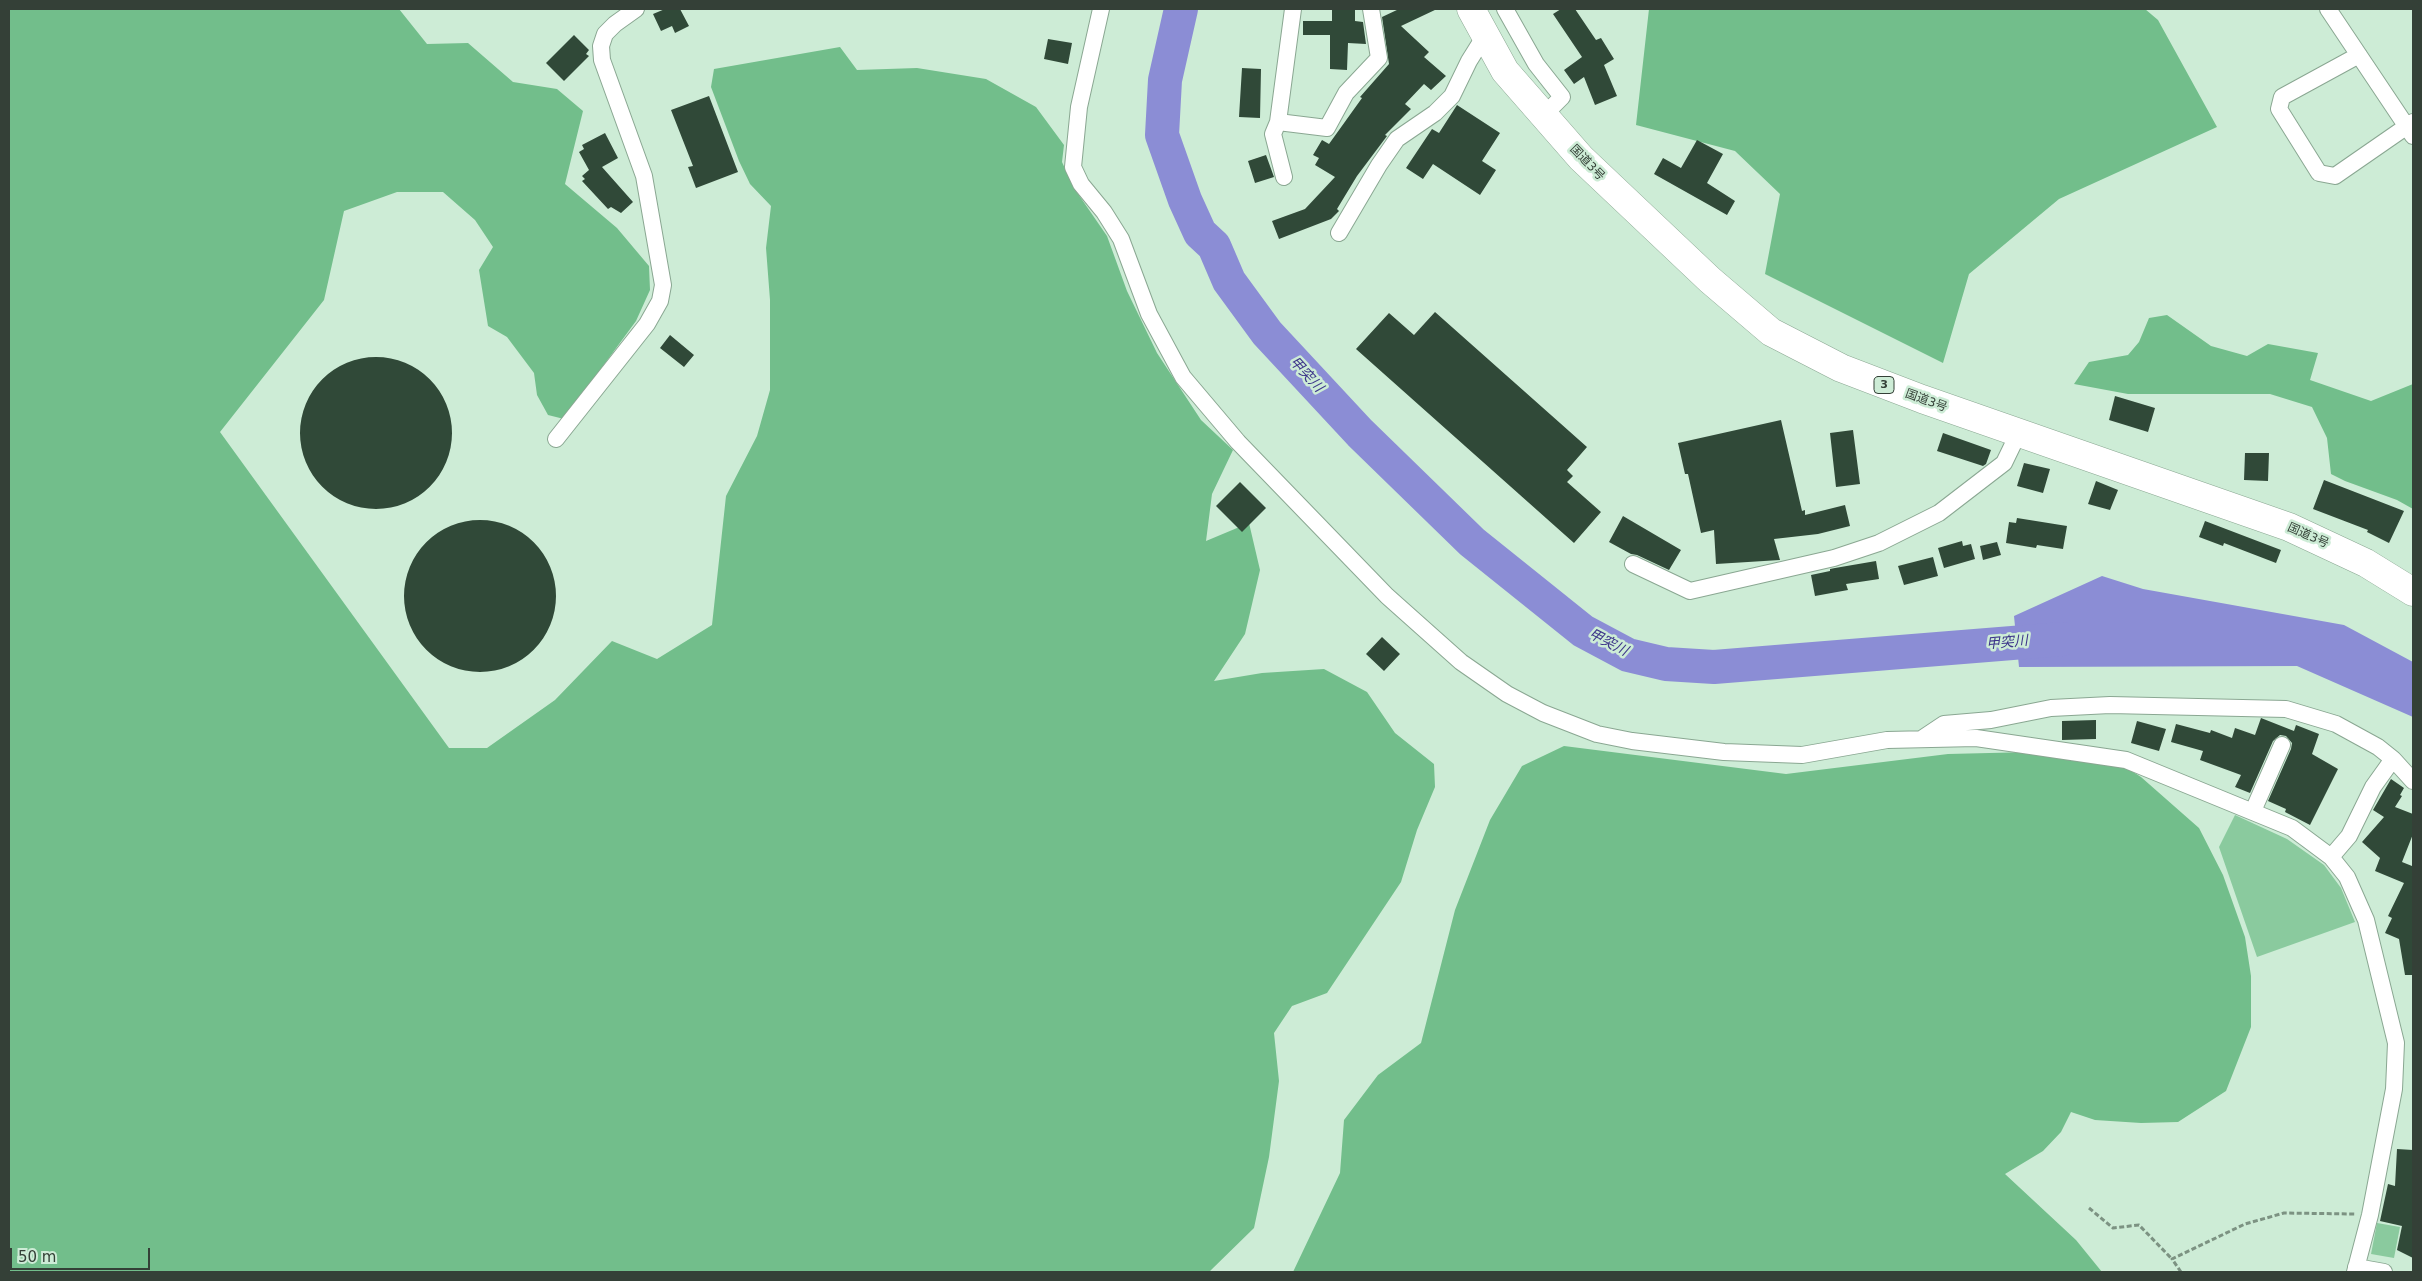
<!DOCTYPE html>
<html>
<head>
<meta charset="utf-8">
<style>
  body { margin:0 }
  #map { position:relative; width:2422px; height:1281px; overflow:hidden; background:#cdecd6; font-family:"DejaVu Sans",sans-serif }
  canvas { display:block }
  .frame { position:absolute; inset:0; border:10px solid #344037; pointer-events:none }
  .scale { position:absolute; left:10px; top:1248px; width:140px; height:22px; box-sizing:border-box; border:2px solid #344037; border-top:0; padding-left:6px; font-size:15px; line-height:18px; white-space:nowrap; color:#344037; -webkit-text-stroke:4px #cdecd6; paint-order:stroke }
</style>
</head>
<body>
<div id="map">
<canvas width="2422" height="1281"></canvas>
<div class="frame"></div>
<div class="scale">50 m</div>
</div>
<script>
const g = document.querySelector('canvas').getContext('2d');
g.lineJoin = 'round';
function paint(path, color) { g.fillStyle = color; g.fill(path, 'evenodd'); }
const poly = rows => new Path2D(rows.map(r => 'M' + r).join(''));
function trace(path, color, width, dash) { g.strokeStyle = color; g.lineWidth = width; g.lineCap = dash ? 'butt' : 'round'; g.setLineDash(dash || []); g.stroke(path); }
function write(font, color, halo, rows, align = 'center') {
  g.font = font + ' "DejaVu Sans","Noto Sans JP",sans-serif'; g.lineWidth = 5; g.setLineDash([]); g.textBaseline = 'middle'; g.strokeStyle = halo; g.fillStyle = color; for (const [text, x, y, turn = 0] of rows) {
    g.save(); g.translate(x, y); g.rotate((+turn || 0) * Math.PI / 180); g.textAlign = isNaN(turn) ? turn : align; if (halo) g.strokeText(text, 0, 0); g.fillText(text, 0, 0); g.restore();
  }
}
paint(poly([
  [2235,815,2287,839,2324,865,2341,888,2355,922,2257,957,2219,847],
  [2377,1223,2400,1227,2394,1258,2371,1254]
]), '#8aca9e');
paint(poly([
  [9,9,399,9,427,44,468,43,513,82,557,89,583,111,565,184,617,228,649,266,650,290,636,321,564,419,548,415,537,395,534,373,507,337,488,326,479,270,493,247,475,220,443,192,397,192,344,211,324,300,220,432,449,748,487,748,555,700,612,641,657,659,712,625,726,496,757,436,770,390,770,300,766,248,771,206,750,184,739,161,711,87,714,69,840,47,857,70,917,68,986,79,1036,107,1064,145,1062,162,1074,188,1107,236,1127,291,1157,353,1201,420,1233,450,1212,494,1206,541,1249,523,1260,570,1245,634,1214,681,1262,673,1324,669,1367,692,1395,733,1434,764,1435,787,1417,830,1401,882,1327,993,1292,1006,1274,1033,1279,1081,1269,1157,1254,1228,1209,1272,9,1272],
  [1649,9,2145,9,2158,20,2217,127,2059,199,1969,274,1943,363,1765,274,1780,194,1735,151,1636,125],
  [2167,315,2211,346,2247,356,2268,344,2318,353,2310,380,2371,401,2413,384,2413,509,2397,500,2345,481,2331,474,2327,438,2312,407,2270,394,2128,394,2074,384,2089,362,2128,355,2139,342,2149,318],
  [1564,746,1786,774,1948,754,2031,752,2105,754,2141,777,2199,828,2223,875,2245,937,2251,976,2251,1027,2226,1091,2178,1122,2141,1123,2095,1120,2071,1112,2061,1132,2043,1151,2005,1174,2076,1240,2102,1272,1293,1272,1340,1173,1344,1120,1378,1075,1421,1043,1455,910,1490,820,1522,766]
]), '#72be8b');
paint(poly([
  [2102,576,2143,589,2344,625,2413,662,2413,717,2297,666,2019,667,2014,616]
]), '#8b8dd5');
trace(poly([
  [1181,9,1165,80,1162,135,1185,200,1200,233,1214,246,1229,281,1267,333,1360,433,1472,542,1583,631,1628,655,1666,664,1714,667,2062,639]
]), '#8b8dd5', 34);
paint(poly([
  [665,9,680,9,689,26,675,33,672,26,661,31,653,14],
  [1332,9,1355,9,1355,21,1363,22,1366,44,1348,43,1347,70,1330,69,1330,35,1303,35,1303,21,1332,21],
  [1399,9,1437,9,1401,26,1429,52,1424,57,1446,76,1431,90,1424,84,1405,104,1411,109,1385,135,1387,136,1357,176,1337,209,1339,211,1331,219,1279,239,1272,221,1305,209,1335,177,1315,165,1319,158,1313,155,1322,140,1329,144,1362,98,1360,97,1389,64,1382,17],
  [1561,9,1575,9,1596,40,1601,38,1614,59,1604,65,1617,96,1595,105,1584,77,1574,84,1564,70,1582,57,1553,14],
  [574,35,589,50,586,54,589,56,564,81,546,63],
  [1048,39,1072,43,1068,64,1044,59],
  [1242,68,1261,69,1260,118,1239,117],
  [709,96,738,172,696,188,688,167,693,166,671,110],
  [1457,105,1500,133,1482,161,1496,170,1480,195,1433,164,1423,179,1406,168,1432,129,1439,133],
  [605,133,618,158,602,167,633,202,621,213,611,207,608,209,582,181,585,179,582,176,589,170,579,152,584,149,582,145],
  [1697,140,1723,154,1707,183,1735,201,1727,215,1654,174,1663,158,1681,168],
  [1266,155,1274,177,1255,183,1248,161],
  [1435,312,1587,447,1567,470,1573,476,1567,482,1601,512,1574,543,1356,349,1389,313,1414,335],
  [670,335,694,355,684,367,660,348],
  '300 433a76 76 0 1 1 152 0a76 76 0 1 1-152 0Z',
  [2115,396,2155,408,2148,432,2109,420],
  [1781,420,1802,511,1805,510,1805,515,1845,505,1850,526,1818,534,1774,539,1780,560,1716,564,1714,530,1701,533,1688,474,1685,474,1678,443],
  [1853,430,1860,484,1836,487,1830,433],
  [1943,433,1991,450,1986,464,1983,466,1937,451],
  [2245,453,2269,453,2268,481,2244,480],
  [2024,463,2050,469,2043,493,2017,486],
  [2324,480,2404,511,2389,543,2367,532,2368,530,2313,509],
  [2096,481,2118,490,2110,510,2088,504],
  [1240,482,1266,508,1242,532,1216,506],
  [1623,516,1681,550,1669,570,1637,555,1631,554,1609,542],
  [2017,518,2067,526,2063,549,2037,545,2036,548,2006,543,2009,522,2016,523],
  '404 596a76 76 0 1 1 152 0a76 76 0 1 1-152 0Z',
  [2205,521,2281,550,2276,563,2224,543,2223,546,2199,537],
  [1962,541,1963,546,1971,544,1975,559,1944,568,1938,548],
  [1997,542,2001,555,1983,560,1980,546],
  [1933,557,1938,576,1904,585,1898,566],
  [1876,561,1879,579,1846,584,1848,590,1815,596,1811,575,1830,571,1830,569,1835,568],
  [1382,637,1400,654,1384,671,1366,654],
  [2261,718,2294,731,2296,725,2319,734,2312,754,2338,769,2310,825,2285,812,2286,809,2268,801,2291,749,2292,743,2286,736,2280,735,2273,741,2250,793,2235,787,2241,775,2200,760,2203,751,2171,742,2176,724,2210,733,2211,730,2232,738,2235,728,2255,735],
  [2096,720,2096,739,2062,740,2062,721],
  [2137,721,2166,729,2159,751,2131,743],
  [2391,779,2404,788,2400,795,2402,796,2395,807,2413,814,2413,834,2402,862,2412,866,2413,863,2413,975,2405,975,2399,939,2385,933,2392,918,2388,916,2404,883,2375,871,2380,858,2362,842,2384,817,2373,810],
  [2397,1149,2413,1150,2413,1258,2397,1250,2402,1226,2380,1221,2388,1184,2395,1186]
]), '#304938');
const street = poly([
  [1101,9,1079,107,1073,167,1081,184,1104,212,1121,239,1149,314,1183,377,1238,442,1387,596,1461,662,1507,694,1543,713,1597,734,1632,741,1724,752,1802,755,1887,740,1976,738,2126,760,2292,828,2331,857,2347,877,2366,920,2396,1043,2394,1089,2370,1215,2355,1272],
  [1293,9,1278,122,1327,128,1346,93,1379,58,1371,9],
  [1505,9,1536,64,1562,97,1543,116],
  [2328,9,2413,136],
  [2359,55,2282,97,2279,109,2319,173,2335,176,2413,122],
  [1278,122,1273,134,1284,177],
  [1339,233,1379,165,1397,139,1435,113,1452,96,1469,61,1484,37],
  [556,439,647,324,660,301,663,285,644,176,602,60,601,46,605,34,615,24,636,9],
  [1633,564,1690,591,1834,558,1879,543,1939,513,2004,463,2018,434],
  [1923,738,1944,724,1991,720,2051,708,2110,705,2286,709,2336,724,2378,747,2393,759,2413,781],
  [2253,811,2282,745],
  [2331,857,2349,836,2373,787,2393,759],
  [2356,1267,2384,1272]
]);
const highway = poly([
  [1471,9,1505,71,1581,158,1710,280,1771,332,1841,368,1922,399,2289,527,2366,563,2413,592]
]);
trace(street, '#8aa792', 18);
trace(highway, '#8aa792', 29);
trace(poly([
  [2089,1208,2113,1228,2139,1225,2172,1259],
  [2181,1272,2172,1259,2245,1224,2284,1213,2355,1214]
]), '#7c9282', 3, [5, 2.5]);
trace(street, '#fff', 16);
trace(highway, '#fff', 28);
for (const [x, y, w] of [
  [1884,385,20]
]) { const box = new Path2D(); box.roundRect(x - w / 2, y - 8.5, w, 17, 4); g.fillStyle = '#cdecd6'; g.fill(box); trace(box, '#344037', 1); }
write('bold 11px', '#344037', null, [
  ["3",1884,385]
]);
write('12px', '#344037', '#cdecd6', [
  ["国道3号",1587,163,46],
  ["国道3号",1926,401,20],
  ["国道3号",2308,536,24]
]);
write('italic 14px', '#3d358a', '#cdecd6', [
  ["甲突川",1306,375,47],
  ["甲突川",1608,643,27],
  ["甲突川",2007,643,-5]
]);
</script>
</body>
</html>
